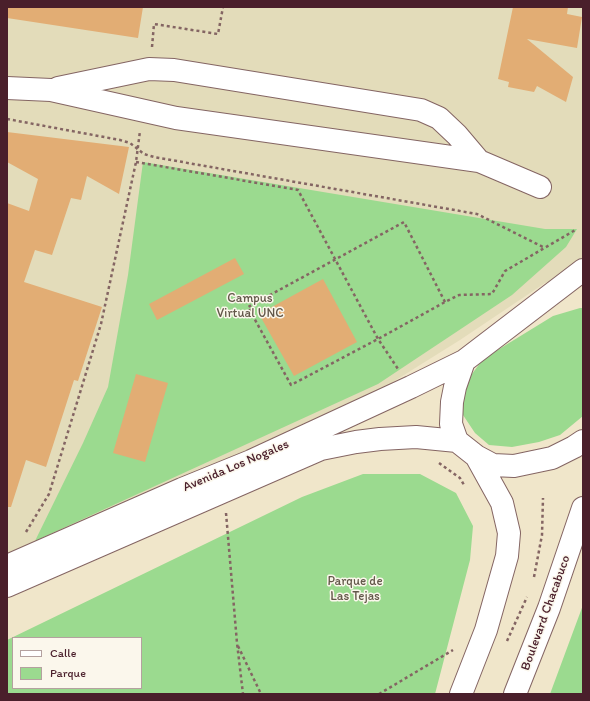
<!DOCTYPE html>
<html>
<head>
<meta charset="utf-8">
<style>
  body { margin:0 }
  #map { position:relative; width:590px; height:701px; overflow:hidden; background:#f0e6ca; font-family:Itim,sans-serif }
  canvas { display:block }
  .frame { position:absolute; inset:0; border:8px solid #4a1f2b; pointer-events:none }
  .legend { position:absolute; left:12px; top:637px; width:130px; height:52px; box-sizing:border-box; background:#fbf7ec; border:1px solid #b4a19f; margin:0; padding:5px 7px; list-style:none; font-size:12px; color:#4a1f2b }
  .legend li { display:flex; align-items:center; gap:8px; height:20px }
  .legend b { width:20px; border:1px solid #b4a19f }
</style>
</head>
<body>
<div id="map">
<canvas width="590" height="701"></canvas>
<div class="frame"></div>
<ul class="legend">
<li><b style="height:5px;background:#fff"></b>Calle</li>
<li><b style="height:11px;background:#9bda8f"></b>Parque</li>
</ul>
</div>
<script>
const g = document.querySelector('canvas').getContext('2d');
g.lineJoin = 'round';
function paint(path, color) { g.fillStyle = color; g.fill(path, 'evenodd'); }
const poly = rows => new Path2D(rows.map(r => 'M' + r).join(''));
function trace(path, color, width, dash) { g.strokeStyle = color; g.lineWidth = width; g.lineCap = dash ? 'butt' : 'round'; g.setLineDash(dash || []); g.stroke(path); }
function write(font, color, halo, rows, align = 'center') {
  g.font = font + ' Itim,sans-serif'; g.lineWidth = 3; g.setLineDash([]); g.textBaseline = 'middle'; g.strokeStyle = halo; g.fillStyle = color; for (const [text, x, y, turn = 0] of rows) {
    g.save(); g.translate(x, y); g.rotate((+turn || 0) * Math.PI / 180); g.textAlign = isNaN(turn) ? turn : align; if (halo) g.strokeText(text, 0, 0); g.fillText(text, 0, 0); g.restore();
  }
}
paint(poly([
  [7,7,583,7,583,277,571,278,545,283,460,340,380,390,194,481,7,559]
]), '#e3dcba');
paint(poly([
  [143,162,545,229,577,229,566,247,512,295,378,384,35,541,83,443,108,387,128,275],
  [580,308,583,308,583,416,560,435,539,442,512,447,489,445,475,433,463,415,463,396,469,378,483,359,553,316],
  [363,474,420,474,456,493,473,526,470,560,435,694,7,694,7,640,302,497],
  [13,638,141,638,141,688,13,688],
  [583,605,583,694,550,694]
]), '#9bda8f');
paint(poly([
  [7,7,143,7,138,38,7,18],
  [513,7,568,7,567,14,582,17,577,48,527,39,573,77,566,102,537,86,534,92,508,87,509,82,498,79],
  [7,132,129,147,119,194,87,176,81,200,71,198,52,255,35,250,24,282,102,307,78,381,74,380,46,467,26,460,11,507,7,507,7,203,29,211,38,179,7,162],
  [235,258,244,274,157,320,149,304],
  [323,279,357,342,294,376,259,314],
  [136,374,168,383,145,462,113,453]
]), '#e2ad74');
const minor = poly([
  [7,88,51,90,176,118,479,161,540,187],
  [58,88,149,69,174,70,421,110,439,118,457,135,479,161],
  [464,361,455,387,452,402,451,424,457,441,476,456,493,465,514,466,552,458,574,447,583,441],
  [7,566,182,489,251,461,411,387,464,361,583,270],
  [7,586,321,449,356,442,380,439,416,437,457,441],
  [461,694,486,630,507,556,509,533,502,503,476,456],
  [515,694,549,608,583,508]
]);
trace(minor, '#846563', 24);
trace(poly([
  [152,47,154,24,218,34,223,7],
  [7,119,120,140,130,143,144,154,154,157,477,214,545,248],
  [136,162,298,190,378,339,398,369],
  [445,302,404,222,248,307,291,385,378,339,445,302,459,295,492,294,505,271,577,229],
  [439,463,460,478,464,485],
  [226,513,237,643,243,694],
  [26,532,49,494,101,324,136,162,140,131],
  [534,577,542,535,543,498],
  [507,641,527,597],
  [238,646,261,694],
  [379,694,453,650]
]), '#846563', 2.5, [3, 3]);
trace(minor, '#fff', 22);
write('13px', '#625749', '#fbf7ec', [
  ["Campus",250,299],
  ["Virtual UNC",250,314],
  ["Parque de",355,582],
  ["Las Tejas",355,597]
]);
write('13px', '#4a1f2b', '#fbf7ec', [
  ["Avenida Los Nogales",236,466,-23],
  ["Boulevard Chacabuco",546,613,-70]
]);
</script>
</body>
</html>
